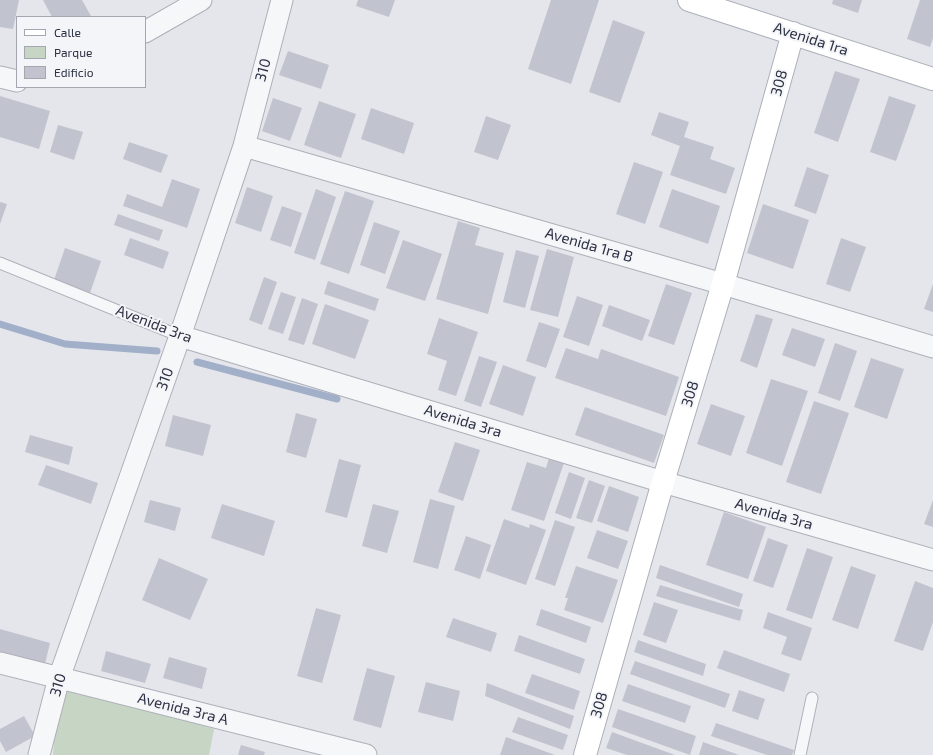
<!DOCTYPE html>
<html>
<head>
<meta charset="utf-8">
<style>
  body { margin:0 }
  #map { position:relative; width:933px; height:755px; overflow:hidden; background:#e4e6eb; font-family:"Exo 2",sans-serif }
  canvas { display:block }
  .legend { position:absolute; left:16px; top:16px; width:130px; height:72px; box-sizing:border-box; background:#f4f5f8; border:1px solid #a4a7b0; margin:0; padding:5px 7px; list-style:none; font-size:12px; color:#2c3143 }
  .legend li { display:flex; align-items:center; gap:8px; height:20px }
  .legend b { width:20px; border:1px solid #a4a7b0 }
</style>
</head>
<body>
<div id="map">
<canvas width="933" height="755"></canvas>
<ul class="legend">
<li><b style="height:5px;background:#fff"></b>Calle</li>
<li><b style="height:11px;background:#c7d5c5"></b>Parque</li>
<li><b style="height:11px;background:#c1c4ce"></b>Edificio</li>
</ul>
</div>
<script>
const g = document.querySelector('canvas').getContext('2d');
g.lineJoin = 'round';
function paint(path, color) { g.fillStyle = color; g.fill(path, 'evenodd'); }
const poly = rows => new Path2D(rows.map(r => 'M' + r).join(''));
function trace(path, color, width, dash) { g.strokeStyle = color; g.lineWidth = width; g.lineCap = dash ? 'butt' : 'round'; g.setLineDash(dash || []); g.stroke(path); }
function write(font, color, halo, rows, align = 'center') {
  g.font = font + ' "Exo 2",sans-serif'; g.lineWidth = 4; g.setLineDash([]); g.textBaseline = 'middle'; g.strokeStyle = halo; g.fillStyle = color; for (const [text, x, y, turn = 0] of rows) {
    g.save(); g.translate(x, y); g.rotate((+turn || 0) * Math.PI / 180); g.textAlign = isNaN(turn) ? turn : align; if (halo) g.strokeText(text, 0, 0); g.fillText(text, 0, 0); g.restore();
  }
}
paint(poly([
  [59,678,214,729,209,755,53,755]
]), '#c7d5c5');
trace(poly([
  [0,324,65,344,157,351],
  [197,362,337,399]
]), '#a1afc9', 7);
paint(poly([
  [0,0,19,0,13,29,0,27],
  [43,0,82,0,91,16,52,17],
  [358,0,395,0,389,17,356,6],
  [551,0,599,0,571,84,528,69],
  [833,0,862,0,858,13,832,4],
  [920,0,933,0,933,38,930,47,907,39],
  [613,20,645,32,620,103,589,92],
  [288,51,329,65,321,89,279,75],
  [835,71,860,79,838,142,814,133],
  [0,96,50,111,39,149,0,137],
  [889,96,916,105,896,161,870,152],
  [273,98,302,108,290,141,262,131],
  [319,101,356,114,341,158,304,145],
  [371,108,414,123,404,154,361,139],
  [659,112,689,122,684,137,714,147,710,159,735,168,726,194,670,175,680,146,651,135],
  [486,116,511,125,498,160,474,152],
  [58,125,83,132,74,160,50,152],
  [129,142,168,155,161,173,123,159],
  [634,162,663,172,645,224,616,214],
  [807,167,829,175,816,214,794,206],
  [172,179,200,189,187,228,123,206,127,194,162,207],
  [247,187,273,196,261,232,235,223],
  [316,189,336,197,315,260,294,253],
  [672,189,720,206,708,244,659,227],
  [345,191,374,201,349,274,320,264],
  [0,202,7,204,0,224],
  [763,204,809,220,793,269,747,253],
  [282,206,302,213,291,247,270,240],
  [118,214,163,230,159,241,114,225],
  [458,221,480,228,475,245,504,253,488,314,436,299],
  [374,222,400,231,385,274,360,265],
  [130,238,169,252,163,269,124,255],
  [841,238,866,247,850,292,826,284],
  [403,240,442,254,425,301,386,288],
  [65,248,101,261,89,296,53,283],
  [547,249,574,257,558,317,530,310],
  [516,250,539,256,525,308,503,302],
  [264,277,277,282,262,325,249,320],
  [328,281,379,299,375,311,324,294],
  [666,284,692,293,674,345,648,336],
  [933,284,933,312,924,309],
  [281,292,296,297,283,334,268,329],
  [577,296,603,305,589,346,563,337],
  [302,298,318,304,304,345,288,340],
  [325,304,369,320,355,359,312,344],
  [609,305,650,320,642,341,602,326],
  [756,314,773,319,757,368,740,361],
  [439,318,478,332,456,396,438,390,447,361,427,354],
  [539,322,560,329,546,368,526,361],
  [792,328,825,339,815,367,782,355],
  [835,343,857,351,840,401,818,393],
  [566,348,598,359,601,349,679,377,666,416,555,378],
  [479,356,497,362,481,407,464,401],
  [871,358,904,369,887,419,854,407],
  [503,365,536,377,523,416,489,404],
  [771,379,808,391,782,466,746,453],
  [814,401,849,413,821,494,786,482],
  [711,404,745,416,731,456,697,444],
  [585,407,664,435,654,463,575,435],
  [296,413,317,419,306,458,286,452],
  [173,415,211,425,203,456,165,446],
  [30,435,73,447,69,465,25,452],
  [455,442,480,450,463,501,438,492],
  [549,458,564,463,544,521,511,510,527,462,546,468],
  [339,459,361,465,347,518,325,512],
  [46,465,98,483,91,504,38,485],
  [569,472,585,478,571,519,555,513],
  [589,480,605,486,592,523,576,518],
  [609,486,639,497,628,532,597,521],
  [430,499,455,506,438,569,413,562],
  [150,500,181,508,175,531,144,522],
  [933,500,933,527,924,524],
  [222,504,275,521,264,556,211,538],
  [373,504,399,511,387,553,362,546],
  [724,512,766,527,748,579,706,565],
  [504,519,529,528,530,524,546,530,526,585,486,571],
  [555,520,575,527,555,586,535,579],
  [597,530,628,541,618,569,587,558],
  [466,536,491,545,480,579,454,570],
  [768,538,788,545,773,588,753,581],
  [807,548,833,557,812,619,786,610],
  [159,558,208,579,190,620,142,600],
  [660,565,743,594,739,607,656,578],
  [576,566,618,580,603,623,564,610,568,598,565,598],
  [851,566,876,575,858,629,832,620],
  [915,581,933,588,933,622,923,651,894,641],
  [660,585,743,610,740,621,656,596],
  [654,602,678,610,666,643,643,635],
  [316,608,341,615,322,683,297,676],
  [541,609,591,627,586,643,536,625],
  [768,612,812,628,801,661,781,654,787,637,763,628],
  [453,618,497,633,491,652,446,637],
  [0,629,50,643,44,668,0,655],
  [519,635,585,659,580,674,514,651],
  [638,640,706,664,703,676,634,652],
  [724,650,790,674,784,692,717,668],
  [106,651,151,664,145,683,101,671],
  [169,657,207,668,202,689,163,678],
  [635,661,730,694,725,708,630,674],
  [367,668,395,676,381,728,353,720],
  [532,674,580,691,574,710,525,693],
  [426,682,460,691,453,721,418,712],
  [487,683,574,716,570,729,485,696],
  [628,684,691,706,685,723,622,701],
  [739,690,765,699,758,720,732,711],
  [618,709,696,736,690,755,612,727],
  [24,716,35,736,6,752,0,741,0,729],
  [518,717,568,735,563,750,512,732],
  [716,723,794,750,792,755,767,755,711,736],
  [612,732,675,755,627,755,606,748],
  [506,737,555,755,500,755],
  [703,742,739,755,699,755],
  [241,745,265,752,264,755,238,755]
]), '#c1c4ce');
const lane = poly([
  [0,263,180,336],
  [800,755,812,698]
]);
const street = poly([
  [145,32,201,0],
  [0,77,17,81],
  [244,146,723,284,933,347],
  [180,336,663,482,933,560],
  [0,663,366,755],
  [39,755,59,678,180,336,244,146,282,0]
]);
const secondary = poly([
  [689,0,933,79],
  [585,755,663,482,723,284,793,33]
]);
trace(lane, '#adb0b9', 13);
trace(street, '#adb0b9', 23);
trace(secondary, '#adb0b9', 24);
trace(lane, '#f6f7f9', 11);
trace(street, '#f6f7f9', 21);
trace(secondary, '#fff', 22);
write('15px', '#2c3143', '#f4f5f8', [
  ["Avenida 1ra",811,39,18],
  ["310",263,70,-75],
  ["308",779,83,-75],
  ["Avenida 1ra B",589,245,16],
  ["Avenida 3ra",154,324,21],
  ["310",165,379,-70],
  ["308",690,394,-73],
  ["Avenida 3ra",463,421,17],
  ["Avenida 3ra",774,514,16],
  ["310",58,685,-74],
  ["308",599,705,-74],
  ["Avenida 3ra A",183,709,14]
]);
</script>
</body>
</html>
